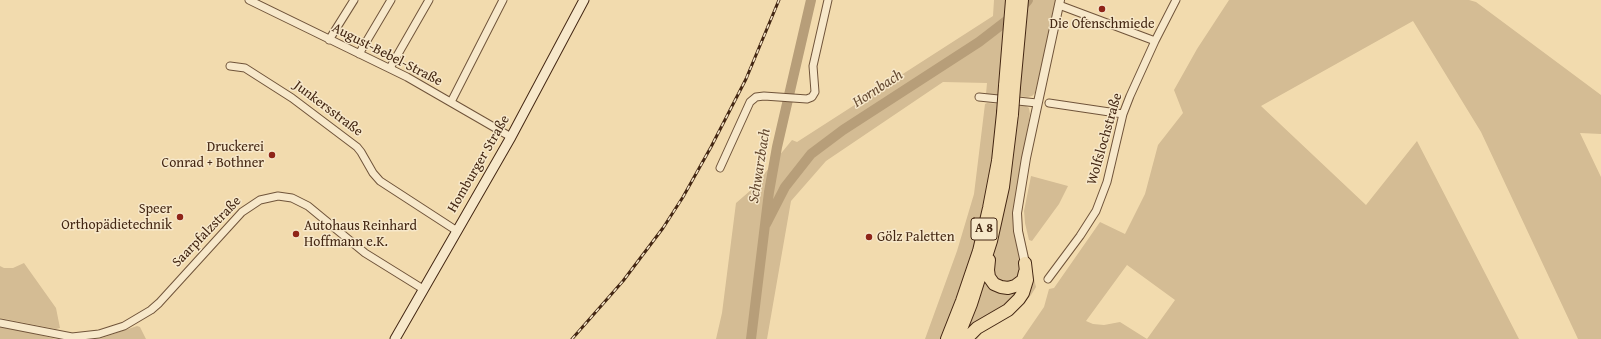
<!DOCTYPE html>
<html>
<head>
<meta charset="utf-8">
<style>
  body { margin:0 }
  canvas { display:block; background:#f2dbae }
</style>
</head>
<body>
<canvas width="1601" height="339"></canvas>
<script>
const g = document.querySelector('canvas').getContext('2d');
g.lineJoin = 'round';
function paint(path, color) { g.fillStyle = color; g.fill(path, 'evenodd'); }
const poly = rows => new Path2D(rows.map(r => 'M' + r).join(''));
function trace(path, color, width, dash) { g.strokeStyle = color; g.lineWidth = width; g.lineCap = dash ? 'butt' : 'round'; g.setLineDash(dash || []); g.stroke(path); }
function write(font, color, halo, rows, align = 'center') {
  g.font = font + ' "Gentium Book Plus",serif'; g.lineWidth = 3; g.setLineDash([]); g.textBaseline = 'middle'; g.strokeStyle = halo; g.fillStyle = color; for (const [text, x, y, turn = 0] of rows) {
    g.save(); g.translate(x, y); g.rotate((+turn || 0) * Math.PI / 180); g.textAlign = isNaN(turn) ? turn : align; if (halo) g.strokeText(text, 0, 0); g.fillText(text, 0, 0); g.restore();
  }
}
paint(poly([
  [994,0,1057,0,1035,93,1032,96,1028,97,986,94,987,83,943,82,826,161,791,201,767,339,716,339,722,313,736,203,758,184,765,173,792,140,797,142,993,16],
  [1229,0,1469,0,1476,2,1601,95,1601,134,1580,133,1601,177,1601,339,1578,339,1481,132,1413,21,1261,106,1366,205,1417,141,1519,339,1022,339,1044,307,1049,289,1054,288,1100,222,1125,234,1145,194,1158,145,1183,113,1174,90,1197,49],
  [1127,265,1175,300,1147,339,1120,322,1104,325,1093,324,1086,321],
  [987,103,1026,106,1029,108,1030,114,1014,212,1021,213,1022,228,1036,287,1031,295,1016,310,992,324,982,332,977,339,925,339,957,251,974,194,985,104],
  [1031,176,1068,186,1059,204,1032,241,1029,240,1025,223,1024,211],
  [24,263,56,308,60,328,56,329,0,318,0,266,4,268,13,268],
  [137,326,140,327,146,339,99,339],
  [0,327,23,331,56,339,0,339]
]), '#d4bc94');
trace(poly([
  [766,224,785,187,811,154,843,130,979,42,1018,12,1028,0],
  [751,339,769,192,777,147,811,0]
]), '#b79e79', 10);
const minor = poly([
  [249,0,407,77,511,137],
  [1059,5,1155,41],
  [329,40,354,0],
  [359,54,391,0],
  [230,66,245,68,292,98,357,147,361,152,373,173,380,181,457,231],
  [390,68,429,0],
  [979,97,1037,103],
  [451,102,503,0],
  [1049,103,1123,114],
  [720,168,750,102,756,97,764,96,807,99,812,97,815,92,813,66,828,0],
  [1048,279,1080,236,1096,211,1107,182,1123,114,1130,96,1155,41,1176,0],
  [0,323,72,337,99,334,124,326,151,310,159,303,242,212,260,200,278,196,292,198,308,206,365,253,423,289]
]);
const tertiary = poly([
  [1025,263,1018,231,1017,213,1026,158,1060,0]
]);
const secondary = poly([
  [395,339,511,137,584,0]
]);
const motorway = poly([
  [1005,86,1012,0],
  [1014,87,1022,0],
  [989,260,988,270,989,277,994,284,1001,287,1008,288,1015,286,1023,280,1025,272],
  [947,339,962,301,979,251,989,208,998,161,1003,113],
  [957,339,971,304,991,241,1003,187,1012,114],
  [966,339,977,328,1008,310,1019,299,1023,293,1027,280,1025,263]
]);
trace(minor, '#70543a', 9);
trace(tertiary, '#70543a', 10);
trace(secondary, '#442713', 11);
trace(motorway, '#442713', 14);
trace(minor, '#f7e8ca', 7);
trace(tertiary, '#f7e8ca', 8);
trace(secondary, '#f7e8ca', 9);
trace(motorway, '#f2dbae', 12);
const rail = poly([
  [572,339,623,281,663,228,683,197,711,147,746,79,779,0]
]);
trace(rail, '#442713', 3);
trace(rail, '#f7e8ca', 1.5, [4.5]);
const motorwayBridge = poly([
  [1003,113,1005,86],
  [1012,114,1014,87]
]);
trace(motorwayBridge, '#442713', 14, []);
trace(motorwayBridge, '#f2dbae', 12);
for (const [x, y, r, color] of [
  [1102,9,4,"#8f2418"],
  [272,155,4,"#8f2418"],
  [180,217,4,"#8f2418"],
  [296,234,4,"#8f2418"],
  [869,237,4,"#8f2418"]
]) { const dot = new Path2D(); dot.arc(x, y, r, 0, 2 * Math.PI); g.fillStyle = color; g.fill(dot); trace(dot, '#f7e8ca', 1.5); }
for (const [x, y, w] of [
  [984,229,26]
]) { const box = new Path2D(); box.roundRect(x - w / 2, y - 11, w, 22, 3); g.fillStyle = '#f7e8ca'; g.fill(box); trace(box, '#442713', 1); }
write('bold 13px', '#442713', null, [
  ["A 8",984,229]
]);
write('14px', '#442713', '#f7e8ca', [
  ["Die Ofenschmiede",1102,24,"center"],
  ["Druckerei",264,147],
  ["Conrad + Bothner",264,163],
  ["Speer",172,209],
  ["Orthopädietechnik",172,225],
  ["Autohaus Reinhard",304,226,"left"],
  ["Hoffmann e.K.",304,242,"left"],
  ["Gölz Paletten",877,237,"left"]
], 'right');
write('14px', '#442713', '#f7e8ca', [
  ["August-Bebel-Straße",387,55,27],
  ["Junkersstraße",328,109,37],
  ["Wolfslochstraße",1105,139,-74],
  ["Homburger Straße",479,164,-60],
  ["Saarpfalzstraße",207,232,-46]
]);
write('italic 15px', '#664b32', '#f7e8ca', [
  ["Hornbach",878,89,-33],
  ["Schwarzbach",760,166,-81]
]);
</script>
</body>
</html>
